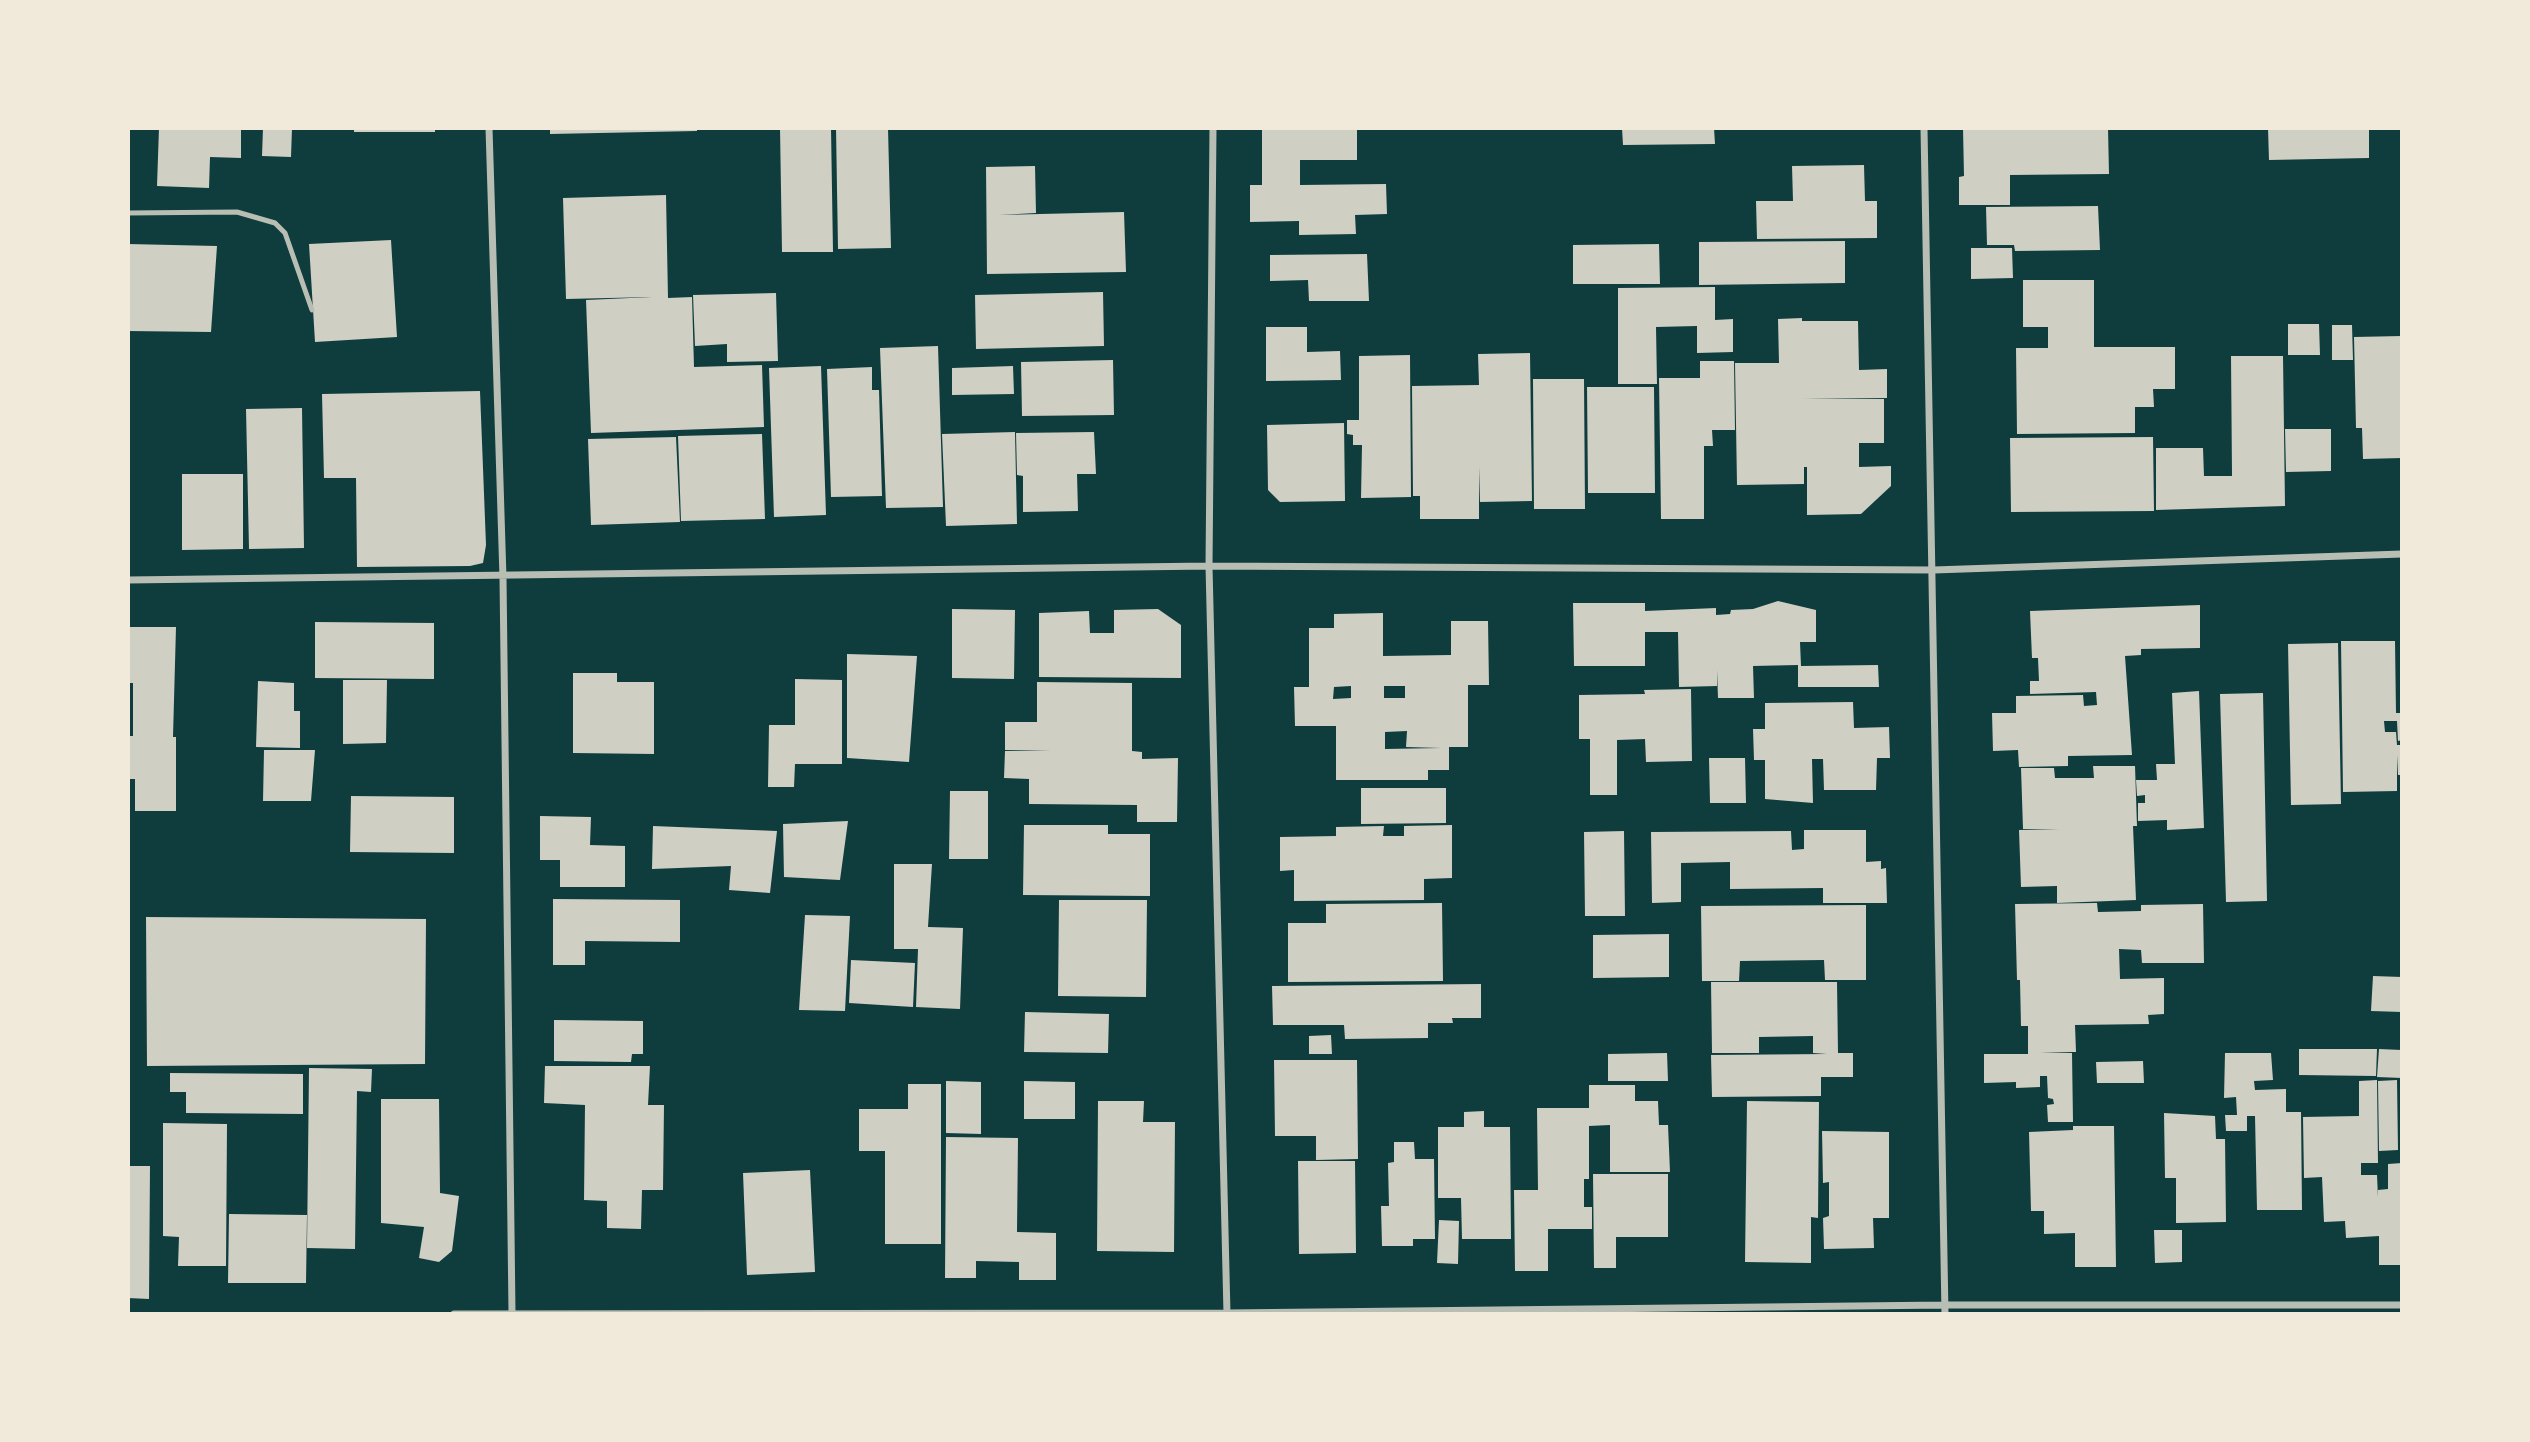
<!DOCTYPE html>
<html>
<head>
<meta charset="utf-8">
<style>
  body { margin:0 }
  #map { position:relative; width:2530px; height:1442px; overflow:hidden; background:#0f3d3e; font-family:"Playfair Display",serif }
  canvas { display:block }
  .frame { position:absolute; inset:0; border:130px solid #f1e9da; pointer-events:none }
</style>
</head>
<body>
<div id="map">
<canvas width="2530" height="1442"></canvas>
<div class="frame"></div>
</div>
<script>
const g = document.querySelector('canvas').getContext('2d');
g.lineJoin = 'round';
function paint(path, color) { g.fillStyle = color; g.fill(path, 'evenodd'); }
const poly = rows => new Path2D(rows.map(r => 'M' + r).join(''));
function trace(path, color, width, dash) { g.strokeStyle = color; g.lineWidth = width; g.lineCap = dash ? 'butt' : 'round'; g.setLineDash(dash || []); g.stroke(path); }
paint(poly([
  [159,128,241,128,241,158,210,157,209,188,157,186],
  [263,128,292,128,291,157,262,156],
  [354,128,435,128,435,132,354,132],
  [550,128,697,128,697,131,550,134],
  [780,128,831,128,833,252,782,252],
  [836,128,888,128,891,248,838,249],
  [1262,128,1357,128,1357,160,1300,160,1300,185,1386,184,1387,214,1355,215,1356,234,1299,235,1299,221,1250,222,1250,185,1262,185],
  [1622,128,1714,128,1715,144,1623,145],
  [1963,128,2108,128,2109,174,2010,175,2010,205,1959,205,1959,177,1964,176],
  [2268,128,2369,128,2369,158,2269,160],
  [1864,165,1865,201,1877,201,1877,238,1757,239,1756,201,1793,201,1792,166],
  [1035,166,1036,213,999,215,1124,212,1126,272,987,274,986,167],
  [666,195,668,298,692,297,694,367,762,365,764,427,591,433,586,300,652,297,566,299,563,198],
  [2098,206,2100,250,2015,251,2014,245,1987,245,1986,207],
  [391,240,397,337,315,342,309,244],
  [1845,241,1845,283,1699,285,1699,242],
  [128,244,217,246,211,332,128,331],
  [1659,244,1660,284,1573,284,1573,245],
  [1971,248,2012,248,2013,278,1971,279],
  [1367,254,1369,301,1309,301,1308,280,1270,281,1270,255],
  [2023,280,2094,280,2094,347,2175,347,2175,389,2153,389,2154,407,2135,407,2135,433,2017,434,2016,348,2048,348,2048,327,2023,327],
  [1715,287,1715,320,1733,319,1733,352,1697,353,1697,326,1656,327,1657,384,1618,384,1618,288],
  [1103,292,1104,346,976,349,975,295],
  [776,293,778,361,727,362,727,344,695,346,693,295],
  [1802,318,1802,321,1858,321,1859,370,1887,369,1887,398,1803,399,1884,399,1884,443,1859,443,1859,467,1891,466,1891,486,1861,514,1807,515,1807,467,1804,467,1804,484,1737,485,1735,363,1779,363,1778,319],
  [2288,324,2319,324,2320,355,2288,355],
  [2332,325,2352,325,2353,360,2332,360],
  [1266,327,1307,327,1307,352,1340,351,1341,380,1266,381],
  [2402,336,2402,458,2363,459,2362,428,2356,428,2354,337],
  [938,346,943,507,886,508,880,348],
  [1530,353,1532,501,1480,502,1479,467,1479,519,1420,519,1420,496,1413,496,1412,386,1479,385,1478,354],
  [1410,355,1411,497,1361,498,1362,445,1353,445,1353,435,1347,434,1347,420,1359,420,1359,356],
  [2231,356,2283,356,2285,506,2156,510,2156,448,2203,448,2204,476,2232,476],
  [1113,360,1114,415,1022,416,1021,362],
  [1700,361,1734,361,1735,430,1712,430,1713,446,1704,446,1704,519,1661,519,1659,378,1700,378],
  [821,366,826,515,774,517,769,368],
  [1013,366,1014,394,952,395,952,368],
  [872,367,872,390,879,390,882,496,831,497,827,369],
  [1533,379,1584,379,1585,509,1534,509],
  [1587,387,1654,387,1655,493,1588,493],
  [480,391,486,545,483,563,470,566,357,567,356,478,324,478,322,394],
  [302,408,304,548,249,549,246,409],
  [1344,423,1345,501,1280,502,1268,490,1267,425],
  [2285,429,2331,429,2331,471,2286,472],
  [1015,432,1017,524,946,526,942,434],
  [1094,432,1096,474,1077,474,1078,511,1023,512,1023,476,1017,475,1016,433],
  [762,434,765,519,681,521,678,436],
  [676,437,680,522,591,525,588,439],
  [2153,437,2154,511,2011,512,2010,438],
  [182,474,243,474,243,549,182,550],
  [1778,601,1816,610,1816,642,1800,642,1801,666,1878,665,1879,687,1798,687,1798,665,1753,666,1754,698,1718,698,1717,670,1717,686,1679,687,1678,632,1645,632,1645,666,1574,666,1573,603,1645,603,1645,611,1716,608,1716,615,1730,614,1731,610,1753,609],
  [2200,605,2200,648,2141,649,2141,655,2125,656,2132,755,2068,756,2068,766,2019,767,2018,750,1993,751,1992,713,2016,713,2016,696,2083,695,2084,706,2097,705,2096,692,2030,694,2030,681,2039,681,2038,658,2032,658,2030,611],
  [952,609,1015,610,1014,679,952,678],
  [1158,609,1181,625,1181,678,1039,677,1039,613,1089,611,1090,633,1114,633,1114,610],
  [1383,613,1383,656,1451,655,1451,621,1488,621,1489,685,1468,685,1468,747,1449,747,1449,770,1428,770,1428,780,1336,780,1336,726,1295,726,1294,687,1309,687,1309,628,1334,628,1334,614],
  [1351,686,1351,698,1333,699,1334,687],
  [1384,686,1405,686,1405,698,1384,698],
  [1407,731,1406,747,1441,748,1385,749,1385,732],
  [315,622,434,623,434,679,315,678],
  [128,627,176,627,173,737,176,737,176,811,135,811,135,779,128,779,128,736,133,736,133,683,128,683],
  [2341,641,2395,641,2396,713,2402,713,2402,740,2398,741,2397,721,2384,721,2385,732,2396,732,2397,745,2402,745,2402,775,2398,775,2397,755,2397,791,2343,792],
  [2338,643,2341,804,2291,805,2288,644],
  [847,654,917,656,909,762,847,758],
  [573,673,617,673,617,682,654,682,654,754,573,753],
  [795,679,842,680,842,764,795,764,794,787,768,787,769,725,795,725],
  [343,680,387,680,386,743,343,744],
  [258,681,294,683,294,711,300,711,300,748,256,747],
  [1037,682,1132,683,1132,751,1142,752,1142,759,1178,758,1177,822,1137,822,1137,805,1029,804,1029,779,1004,778,1005,751,1051,750,1005,750,1005,722,1037,722],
  [1691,689,1692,761,1646,762,1645,739,1617,740,1617,795,1590,795,1590,739,1579,739,1579,695,1645,694,1644,690],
  [2199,691,2204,828,2167,830,2167,820,2138,821,2138,803,2145,803,2145,795,2137,796,2136,780,2157,780,2156,764,2175,764,2172,693],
  [2263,693,2267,901,2226,902,2220,694],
  [1853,702,1854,728,1889,727,1890,758,1877,758,1876,790,1824,790,1823,759,1812,759,1813,803,1765,799,1765,760,1754,760,1753,729,1765,729,1765,703],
  [264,750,315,750,311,801,263,801],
  [1709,758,1745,758,1746,803,1710,803],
  [2093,766,2135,766,2137,826,2133,826,2136,900,2057,903,2057,886,2021,887,2019,830,2059,829,2023,829,2021,768,2054,768,2055,778,2094,778],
  [1361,788,1446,788,1446,823,1361,824],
  [950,791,988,791,988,859,949,859],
  [351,796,454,797,454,853,350,852],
  [540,816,591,817,590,845,625,846,625,887,560,887,560,860,540,860],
  [848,821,840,880,784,877,783,824],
  [1024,825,1108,825,1108,834,1150,834,1150,896,1023,895],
  [1452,825,1452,878,1424,879,1424,900,1294,901,1294,870,1280,871,1280,837,1336,836,1336,827,1384,826,1383,836,1404,836,1404,826],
  [653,826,777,831,770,893,729,890,731,866,652,869],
  [1804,830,1866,830,1866,862,1881,861,1881,869,1886,868,1887,903,1823,903,1823,888,1730,889,1730,862,1681,863,1681,902,1652,903,1651,832,1791,831,1792,850,1804,849],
  [1624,831,1625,916,1585,916,1584,832],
  [894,864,932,864,928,927,963,928,960,1009,916,1007,918,949,894,949],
  [553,899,680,900,680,942,585,941,585,965,553,965],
  [1059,900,1147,900,1146,997,1058,996],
  [1442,903,1443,981,1288,982,1288,923,1326,923,1326,904],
  [2097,903,2098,912,2141,911,2141,905,2203,904,2204,963,2142,963,2141,950,2119,949,2120,979,2164,978,2164,1014,2148,1015,2149,1024,2075,1025,2076,1052,2040,1052,2072,1053,2073,1122,2048,1122,2047,1105,2054,1104,2053,1099,2048,1098,2047,1076,2040,1076,2040,1087,2016,1088,2016,1082,1984,1083,1984,1054,2028,1054,2028,1026,2021,1026,2020,980,2017,980,2015,904],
  [1866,905,1866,980,1825,980,1824,960,1740,961,1739,981,1702,981,1701,906],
  [805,915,850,916,845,1011,799,1010],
  [146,917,426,919,425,1064,147,1066],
  [1669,934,1669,977,1593,978,1593,935],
  [851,960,915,963,913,1007,849,1003],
  [2373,976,2402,977,2402,1012,2371,1011],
  [1711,982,1837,982,1838,1053,1853,1053,1853,1077,1821,1077,1821,1096,1712,1097,1711,1055,1827,1054,1813,1053,1813,1036,1759,1037,1759,1053,1712,1053],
  [1481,984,1481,1018,1452,1018,1453,1023,1428,1023,1428,1038,1345,1039,1344,1025,1273,1025,1272,986],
  [1025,1012,1109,1014,1108,1053,1024,1052],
  [554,1020,643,1021,643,1054,632,1054,631,1062,554,1061],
  [1331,1035,1332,1054,1309,1054,1309,1036],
  [2299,1049,2377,1049,2376,1076,2299,1075],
  [2379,1049,2402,1050,2402,1078,2377,1077],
  [1667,1053,1668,1081,1608,1081,1608,1054],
  [2225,1053,2271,1053,2273,1080,2254,1081,2255,1090,2286,1089,2286,1112,2301,1112,2302,1210,2257,1210,2255,1116,2247,1116,2247,1131,2226,1131,2225,1115,2237,1115,2236,1097,2224,1098],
  [1274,1060,1357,1060,1358,1159,1316,1160,1316,1136,1275,1136],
  [2143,1061,2144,1083,2097,1083,2096,1062],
  [545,1066,650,1066,648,1105,664,1105,663,1190,642,1190,641,1229,607,1228,607,1201,584,1200,585,1105,544,1103],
  [309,1068,372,1069,371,1092,357,1091,355,1249,307,1248],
  [170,1073,303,1074,303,1114,186,1113,186,1092,170,1092],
  [2377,1080,2378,1163,2361,1163,2361,1175,2377,1175,2378,1197,2378,1190,2388,1189,2388,1164,2402,1163,2402,1265,2379,1265,2379,1236,2346,1238,2345,1221,2324,1222,2322,1177,2304,1178,2303,1117,2359,1116,2359,1081],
  [2397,1080,2398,1150,2379,1151,2378,1081],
  [946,1081,981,1082,981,1134,946,1133],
  [1024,1081,1075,1082,1075,1119,1024,1119],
  [908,1084,941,1084,941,1244,885,1244,885,1151,859,1151,859,1109,908,1109],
  [1589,1085,1635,1085,1635,1101,1658,1101,1659,1125,1668,1125,1670,1172,1610,1172,1610,1125,1589,1126,1589,1179,1584,1179,1584,1207,1592,1207,1592,1229,1548,1229,1548,1271,1515,1271,1514,1190,1538,1190,1537,1108,1589,1108],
  [381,1099,439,1099,440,1193,459,1196,452,1251,439,1262,419,1258,424,1227,381,1223],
  [1098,1101,1144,1101,1143,1122,1175,1122,1174,1252,1097,1251],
  [1747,1101,1819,1102,1818,1218,1811,1217,1811,1263,1745,1262],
  [1484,1111,1484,1127,1510,1127,1511,1239,1462,1239,1461,1198,1438,1198,1438,1127,1464,1127,1464,1112],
  [2164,1113,2215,1116,2216,1139,2225,1139,2226,1222,2176,1223,2176,1178,2165,1178],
  [163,1123,227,1124,226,1266,178,1266,179,1237,163,1236],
  [2073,1126,2114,1126,2116,1267,2075,1267,2075,1233,2044,1234,2044,1211,2031,1211,2029,1132,2073,1130],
  [1822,1131,1889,1132,1889,1218,1873,1218,1874,1248,1824,1249,1823,1218,1829,1216,1829,1182,1823,1183],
  [946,1137,1018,1138,1017,1232,1056,1233,1056,1280,1019,1280,1019,1262,976,1261,976,1278,945,1278],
  [1394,1142,1414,1142,1415,1159,1434,1159,1435,1239,1413,1239,1413,1246,1382,1246,1381,1206,1389,1206,1388,1163,1394,1162],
  [1298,1161,1355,1161,1356,1253,1299,1254],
  [128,1166,150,1166,149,1299,128,1298],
  [810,1170,815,1272,747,1275,743,1173],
  [1593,1174,1668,1174,1668,1237,1616,1237,1616,1268,1594,1268],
  [229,1214,307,1215,306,1283,228,1283],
  [1439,1220,1459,1221,1458,1264,1437,1263],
  [2154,1230,2182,1230,2182,1262,2155,1263]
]), '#cfcfc3');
trace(poly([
  [128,213,237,212,275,223,285,233,312,310]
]), '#b8beb3', 5);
trace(poly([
  [489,128,503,578,512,1313],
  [1213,128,1209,566,1227,1314],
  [1924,128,1945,1314],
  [128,580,1209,566,1934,570,2402,554],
  [454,1314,1227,1313,1945,1305,2402,1305]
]), '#b8beb3', 7);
</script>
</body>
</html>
